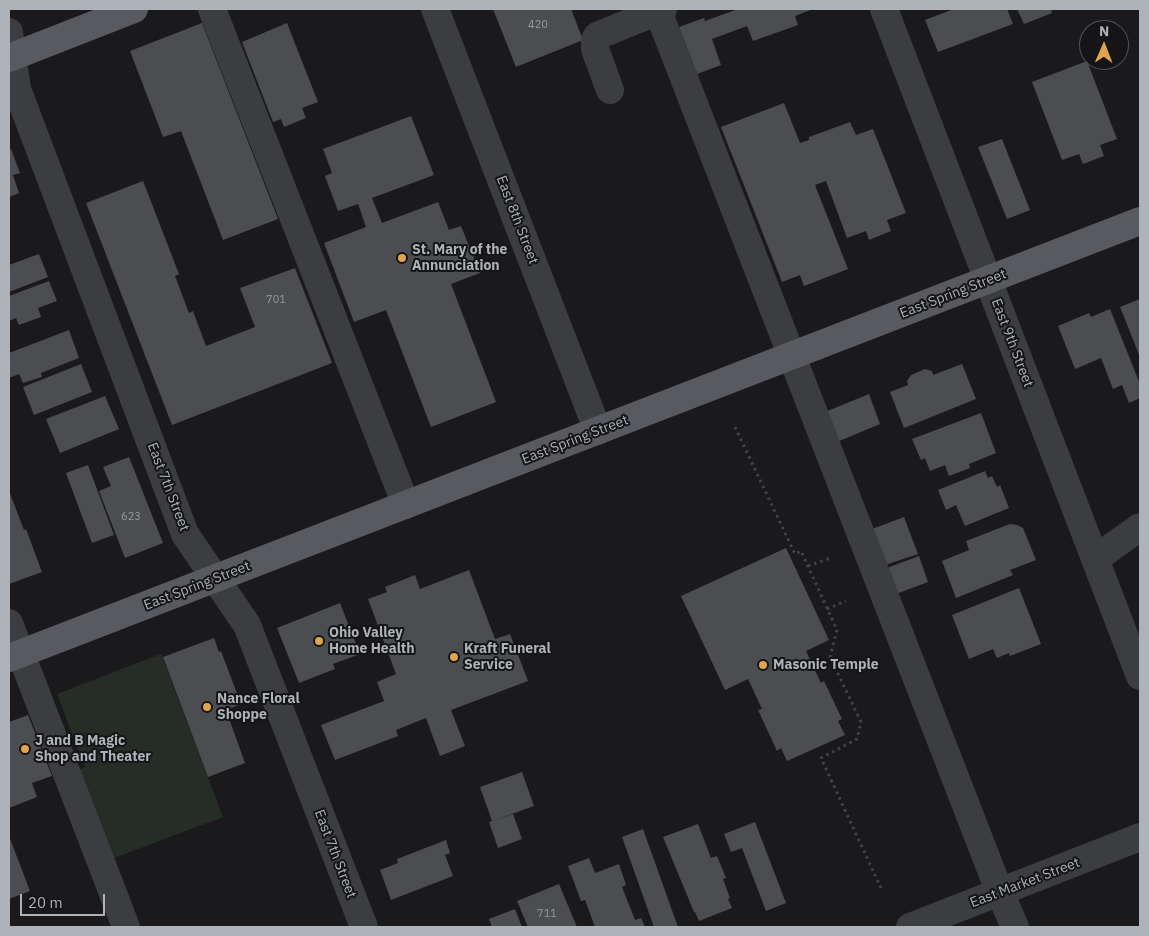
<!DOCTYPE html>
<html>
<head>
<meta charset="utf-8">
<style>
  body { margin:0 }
  #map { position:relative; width:1149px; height:936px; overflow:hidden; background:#1a1a1c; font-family:"IBM Plex Sans",sans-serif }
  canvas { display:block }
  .frame { position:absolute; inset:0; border:10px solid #aeb3ba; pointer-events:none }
  .north { position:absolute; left:1079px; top:20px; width:50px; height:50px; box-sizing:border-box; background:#151517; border:1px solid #525458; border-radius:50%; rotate:1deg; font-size:14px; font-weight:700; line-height:20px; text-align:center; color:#aeb3ba }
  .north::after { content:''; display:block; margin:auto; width:18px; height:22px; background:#dea450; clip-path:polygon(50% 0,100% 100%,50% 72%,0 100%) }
  .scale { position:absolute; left:20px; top:894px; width:85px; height:22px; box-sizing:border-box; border:2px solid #aeb3ba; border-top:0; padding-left:6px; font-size:15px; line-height:18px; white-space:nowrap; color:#aeb3ba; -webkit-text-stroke:4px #151517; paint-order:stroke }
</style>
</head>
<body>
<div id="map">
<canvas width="1149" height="936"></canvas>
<div class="frame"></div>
<div class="north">N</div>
<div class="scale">20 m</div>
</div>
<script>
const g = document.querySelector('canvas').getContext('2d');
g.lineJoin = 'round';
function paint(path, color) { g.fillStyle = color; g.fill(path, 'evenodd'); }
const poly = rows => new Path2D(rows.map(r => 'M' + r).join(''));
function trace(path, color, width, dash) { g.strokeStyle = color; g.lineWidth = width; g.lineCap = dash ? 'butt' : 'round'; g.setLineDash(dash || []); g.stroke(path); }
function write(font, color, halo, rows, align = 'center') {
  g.font = font + ' "IBM Plex Sans",sans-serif'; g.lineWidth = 4; g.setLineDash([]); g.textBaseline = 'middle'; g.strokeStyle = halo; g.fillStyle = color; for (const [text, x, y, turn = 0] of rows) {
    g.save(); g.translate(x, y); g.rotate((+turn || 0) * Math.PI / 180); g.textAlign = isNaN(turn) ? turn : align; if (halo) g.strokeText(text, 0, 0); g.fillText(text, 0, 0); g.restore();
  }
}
paint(poly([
  [161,654,223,817,109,860,75,772,85,767,57,694]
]), '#262d27');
paint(poly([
  [493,9,571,9,583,40,516,67],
  [738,9,813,9,795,16,798,25,753,41,747,26,712,39,721,65,697,74,679,27,704,18,705,21],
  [954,9,1007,9,1013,24,938,52,925,20],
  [1017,9,1051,9,1052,13,1024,24],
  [202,23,278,219,223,240,181,131,163,137,130,51],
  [287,23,318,102,302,108,306,118,284,127,281,119,273,122,242,42],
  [1087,61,1117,139,1100,145,1104,156,1083,164,1079,154,1062,160,1032,82],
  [784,103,800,143,809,140,809,137,850,122,856,135,873,129,906,213,887,220,891,231,869,240,866,231,847,238,826,181,815,185,848,269,804,286,800,275,782,282,721,127],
  [411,116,434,175,372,198,382,223,438,202,449,230,461,226,480,273,451,284,496,402,431,427,386,310,354,322,324,243,366,227,358,204,338,211,325,176,332,173,323,149],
  [1002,139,1030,210,1007,219,978,147],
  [9,149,11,149,20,173,13,175,19,193,9,197],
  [143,181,179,274,175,276,189,313,193,311,206,346,255,327,240,288,295,268,332,363,172,425,86,203],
  [39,254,48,277,9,292,9,265],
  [49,281,57,301,38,308,41,317,19,325,16,318,9,321,9,296],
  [1140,299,1140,357,1120,307],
  [1110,309,1140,384,1140,398,1129,403,1122,385,1113,389,1101,358,1075,369,1058,326,1089,313,1091,317],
  [69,330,79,358,41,373,42,377,23,383,19,374,9,378,9,353],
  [81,364,92,392,34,415,23,387],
  [962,364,976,399,904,428,890,392,908,385,907,381,911,375,925,369,932,371,933,375],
  [869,394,880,424,837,442,825,412],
  [105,396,119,429,60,453,46,419],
  [981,413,996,453,969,464,970,468,949,476,945,465,930,471,925,458,921,460,912,439],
  [129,457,163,543,125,558,99,491,111,486,103,467],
  [88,465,114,535,92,543,66,473],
  [985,471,988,478,992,476,997,487,1000,485,1009,508,965,526,956,505,946,510,938,490],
  [9,491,24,530,26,529,42,572,9,584],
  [904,517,918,554,885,565,872,529],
  [1010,524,1017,525,1023,528,1036,560,1010,570,1013,575,956,598,942,561,969,550,966,541],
  [786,548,829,640,806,651,821,683,824,681,842,719,838,721,845,735,787,761,781,748,777,751,758,710,762,709,748,679,725,690,681,596],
  [919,556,928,582,896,594,887,568],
  [469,570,495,639,510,634,528,681,451,710,465,746,440,756,426,718,396,730,398,736,335,760,321,725,384,701,377,682,396,674,368,599,387,592,385,587,415,575,420,589],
  [1019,588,1041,644,1010,656,1009,653,997,658,993,649,969,659,952,615],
  [340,603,360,654,333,664,335,669,299,683,277,628],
  [214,638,219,652,221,651,241,704,226,710,245,763,208,777,163,657],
  [28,715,52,776,32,783,37,797,9,808,9,722],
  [522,772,534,806,492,821,480,787],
  [513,814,522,839,498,848,489,822],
  [755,822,786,903,766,911,742,848,731,852,724,834],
  [698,824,711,858,717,856,726,878,723,879,730,898,728,899,732,908,699,921,695,912,694,912,663,837],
  [643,829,678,927,654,927,622,837],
  [9,836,30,891,9,899],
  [446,840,450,853,445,855,453,876,391,900,380,870,398,863,397,859],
  [589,858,595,873,619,864,626,885,622,887,635,920,641,918,645,927,595,927,585,900,581,901,568,866],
  [559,884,577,927,528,927,517,901],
  [515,909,522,927,492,927,489,919]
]), '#4c4d51');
trace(poly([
  [735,427,795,554,801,551,837,630,830,657,861,722,857,739,821,758,881,888],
  [808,566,830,558],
  [827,609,846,601]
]), '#424447', 3, [2.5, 4]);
trace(poly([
  [212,9,406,505],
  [435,9,598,431],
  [884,9,1140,676],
  [658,11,1000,893,1015,927],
  [9,32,17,89,185,534,247,625,364,927],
  [610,90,595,49,595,40,597,36,663,9],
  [1095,559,1140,527],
  [9,623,126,927],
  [910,927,1140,837]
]), '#3b3d40', 28);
trace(poly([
  [9,58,134,9],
  [9,658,1140,221]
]), '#585a5f', 28);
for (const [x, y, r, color] of [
  [402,258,5,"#dea450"],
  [319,641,5,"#dea450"],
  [454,657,5,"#dea450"],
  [763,665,5,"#dea450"],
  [207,707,5,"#dea450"],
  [25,749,5,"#dea450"]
]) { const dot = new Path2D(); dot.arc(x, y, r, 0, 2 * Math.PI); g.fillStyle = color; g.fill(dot); trace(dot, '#151517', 2); }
write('11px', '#969aa0', null, [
  ["420",538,25],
  ["701",276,300],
  ["623",131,517],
  ["711",547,914]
]);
write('14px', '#aeb3ba', '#151517', [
  ["East 8th Street",517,220,69],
  ["East Spring Street",953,294,-21],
  ["East 9th Street",1012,343,69],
  ["East Spring Street",575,440,-21],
  ["East 7th Street",168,487,69],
  ["East Spring Street",197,586,-21],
  ["East 7th Street",335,854,69],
  ["East Market Street",1025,883,-21]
]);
write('bold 14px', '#aeb3ba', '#151517', [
  ["St. Mary of the",412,250],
  ["Annunciation",412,266],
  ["Ohio Valley",329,633],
  ["Home Health",329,649],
  ["Kraft Funeral",464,649],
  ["Service",464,665],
  ["Masonic Temple",773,665],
  ["Nance Floral",217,699],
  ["Shoppe",217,715],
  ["J and B Magic",35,741],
  ["Shop and Theater",35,757]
], 'left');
</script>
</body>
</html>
